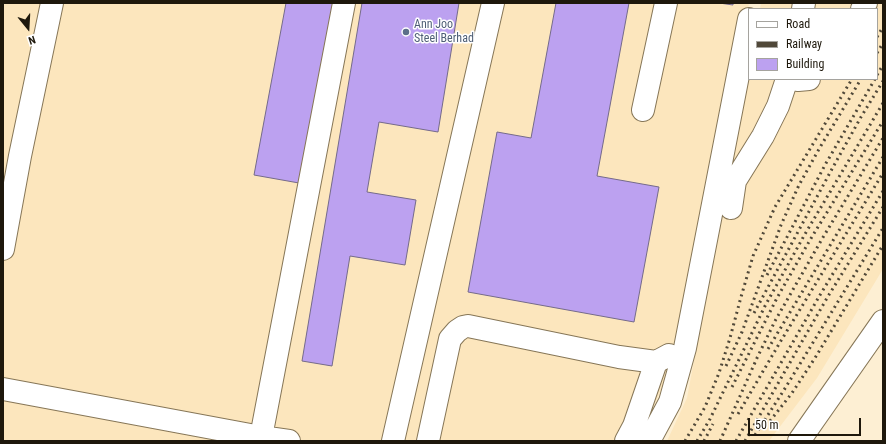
<!DOCTYPE html>
<html>
<head>
<meta charset="utf-8">
<style>
  body { margin:0 }
  #map { position:relative; width:886px; height:444px; overflow:hidden; background:#fdefd3; font-family:"Roboto Condensed",sans-serif }
  canvas { display:block }
  .frame { position:absolute; inset:0; border:4px solid #1e180c; pointer-events:none }
  .legend { position:absolute; left:748px; top:8px; width:130px; height:72px; box-sizing:border-box; background:#fff; border:1px solid #a5a39e; margin:0; padding:5px 7px; list-style:none; font-size:12px; color:#1e180c }
  .legend li { display:flex; align-items:center; gap:8px; height:20px }
  .legend b { width:20px; border:1px solid #a5a39e }
  .north { position:absolute; left:8px; top:8px; width:40px; height:40px; -webkit-text-stroke:3px #fff; paint-order:stroke; rotate:162deg; font-size:11px; font-weight:700; line-height:16px; text-align:center; color:#1e180c }
  .north::after { content:''; display:block; margin:auto; width:14px; height:18px; background:#1e180c; clip-path:polygon(50% 0,100% 100%,50% 72%,0 100%) }
  .scale { position:absolute; left:748px; top:418px; width:113px; height:18px; box-sizing:border-box; border:2px solid #1e180c; border-top:0; padding-left:5px; font-size:12px; line-height:14px; white-space:nowrap; color:#1e180c; -webkit-text-stroke:3px #fff; paint-order:stroke }
</style>
</head>
<body>
<div id="map">
<canvas width="886" height="444"></canvas>
<div class="frame"></div>
<ul class="legend">
<li><b style="height:5px;background:#fff"></b>Road</li>
<li><b style="height:5px;background:#504839"></b>Railway</li>
<li><b style="height:11px;background:#bca1f0"></b>Building</li>
</ul>
<div class="north">N</div>
<div class="scale">50 m</div>
</div>
<script>
const g = document.querySelector('canvas').getContext('2d');
g.lineJoin = 'round';
function paint(path, color) { g.fillStyle = color; g.fill(path, 'evenodd'); }
const poly = rows => new Path2D(rows.map(r => 'M' + r).join(''));
function trace(path, color, width, dash) { g.strokeStyle = color; g.lineWidth = width; g.lineCap = dash ? 'butt' : 'round'; g.setLineDash(dash || []); g.stroke(path); }
function write(font, color, halo, rows, align = 'center') {
  g.font = font + ' "Roboto Condensed",sans-serif'; g.lineWidth = 3; g.setLineDash([]); g.textBaseline = 'middle'; g.strokeStyle = halo; g.fillStyle = color; for (const [text, x, y, turn = 0] of rows) {
    g.save(); g.translate(x, y); g.rotate((+turn || 0) * Math.PI / 180); g.textAlign = isNaN(turn) ? turn : align; if (halo) g.strokeText(text, 0, 0); g.fillText(text, 0, 0); g.restore();
  }
}
paint(poly([
  [3,3,749,3,683,342,638,441,3,441],
  [761,3,883,3,883,269,817,378,769,441,667,441,687,398,749,69,749,79,877,79,877,9,760,9]
]), '#fce6bd');
const building = poly([
  [286,3,333,3,299,183,254,175,286,3],
  [362,3,459,3,438,132,379,122,367,192,416,200,405,265,350,256,332,366,302,361,362,3],
  [556,3,629,3,597,176,659,187,634,322,468,292,497,132,531,138,556,3],
  [719,3,733,3,733,5,719,3]
]);
paint(building, '#bca1f0');
trace(building, '#756b8a', 1);
const minor = poly([
  [803,9,804,3],
  [862,9,866,3],
  [793,79,798,80,809,79],
  [643,110,666,3],
  [731,208,735,181,763,136,778,106,787,79],
  [3,249,20,156,52,3],
  [3,389,261,437,289,441],
  [261,437,344,3],
  [393,441,493,3],
  [428,441,450,339,457,331,463,327,468,326,619,357,656,362],
  [626,441,634,426,656,362,669,355],
  [649,441,670,402,685,348,749,19],
  [799,441,883,321]
]);
trace(minor, '#867657', 24);
trace(minor, '#fff', 22);
trace(poly([
  [877,37,883,27],
  [877,53,883,43],
  [877,75,883,65],
  [767,275,825,165,875,79],
  [754,313,832,169,861,117,883,81],
  [768,349,883,157],
  [726,366,742,332,781,225,799,185,819,149,861,79],
  [732,387,777,298,810,240,883,121],
  [738,414,779,344,883,173],
  [770,421,792,393,815,358,883,245],
  [755,435,784,390,883,228],
  [685,441,705,407,719,373,730,338,741,297,753,256,775,207,852,79],
  [697,441,710,419,765,306,805,234,883,103],
  [704,441,713,424],
  [720,441,757,358,775,321,822,239,883,138],
  [736,441,820,295,883,191],
  [745,441,827,298,883,207]
]), '#504839', 3, [2, 4]);
for (const [x, y, r, color] of [
  [406,32,4,"#5c6f8a"]
]) { const dot = new Path2D(); dot.arc(x, y, r, 0, 2 * Math.PI); g.fillStyle = color; g.fill(dot); trace(dot, '#fff', 1.5); }
write('12px', '#4e5e75', '#fff', [
  ["Ann Joo",414,25],
  ["Steel Berhad",414,39]
], 'left');
</script>
</body>
</html>
